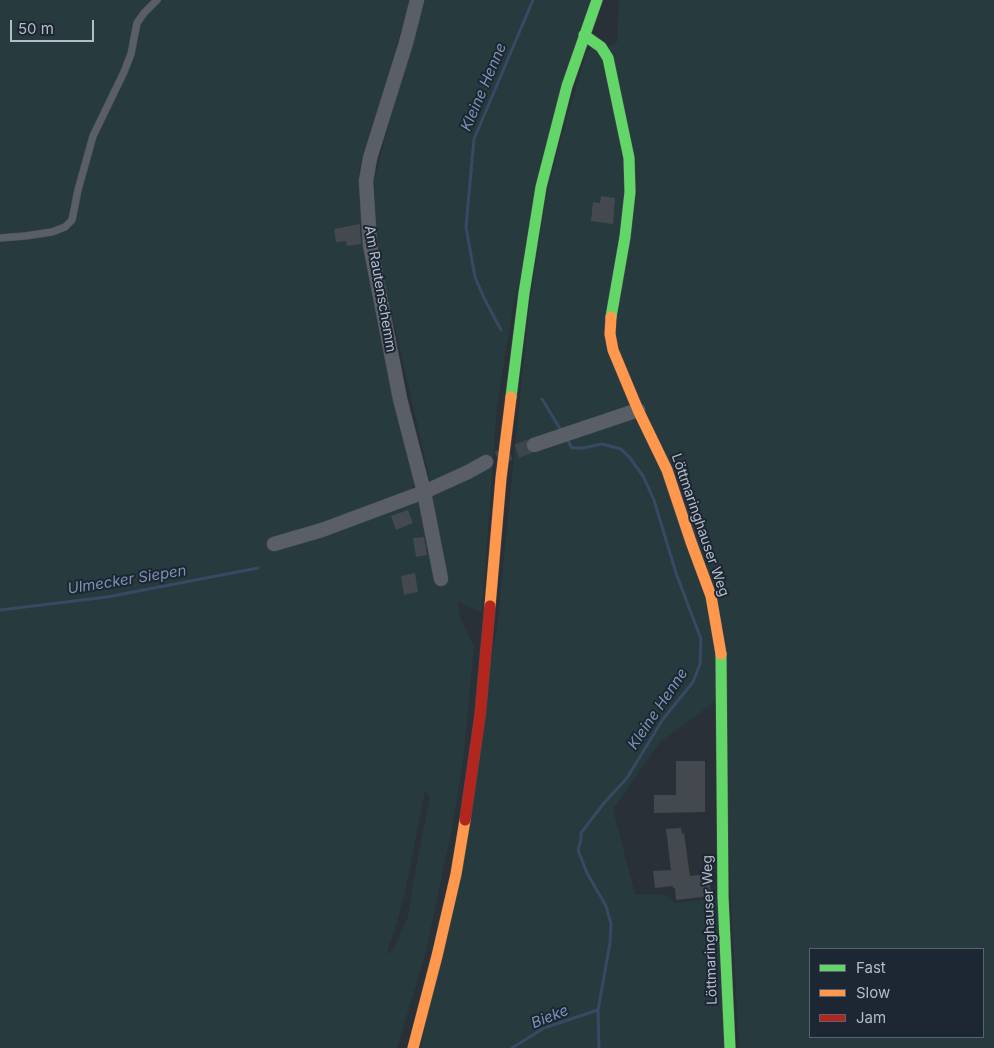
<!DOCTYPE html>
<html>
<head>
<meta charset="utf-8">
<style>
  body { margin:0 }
  #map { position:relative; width:994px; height:1048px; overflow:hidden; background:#2a3038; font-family:Inter,sans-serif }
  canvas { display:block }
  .legend { position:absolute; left:809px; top:948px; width:175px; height:90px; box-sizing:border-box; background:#1d2633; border:1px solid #59626f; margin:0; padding:6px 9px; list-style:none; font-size:15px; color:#b4bcc9 }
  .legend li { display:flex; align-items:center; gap:10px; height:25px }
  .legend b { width:25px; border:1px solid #59626f }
  .scale { position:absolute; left:10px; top:20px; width:84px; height:22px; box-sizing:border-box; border:2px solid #b4bcc9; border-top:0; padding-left:6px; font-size:15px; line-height:18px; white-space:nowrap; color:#b4bcc9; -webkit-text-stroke:4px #1d2633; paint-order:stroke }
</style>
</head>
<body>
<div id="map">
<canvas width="994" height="1048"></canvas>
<ul class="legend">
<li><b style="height:6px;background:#63d668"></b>Fast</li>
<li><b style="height:6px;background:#ff974d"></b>Slow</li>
<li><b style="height:6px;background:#b3261e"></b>Jam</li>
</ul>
<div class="scale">50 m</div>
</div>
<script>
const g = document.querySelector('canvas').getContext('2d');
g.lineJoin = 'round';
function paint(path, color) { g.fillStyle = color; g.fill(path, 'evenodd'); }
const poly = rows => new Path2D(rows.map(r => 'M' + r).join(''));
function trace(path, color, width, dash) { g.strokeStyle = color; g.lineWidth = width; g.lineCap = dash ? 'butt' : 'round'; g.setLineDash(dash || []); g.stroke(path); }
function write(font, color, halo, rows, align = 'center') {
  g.font = font + ' Inter,sans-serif'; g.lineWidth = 4; g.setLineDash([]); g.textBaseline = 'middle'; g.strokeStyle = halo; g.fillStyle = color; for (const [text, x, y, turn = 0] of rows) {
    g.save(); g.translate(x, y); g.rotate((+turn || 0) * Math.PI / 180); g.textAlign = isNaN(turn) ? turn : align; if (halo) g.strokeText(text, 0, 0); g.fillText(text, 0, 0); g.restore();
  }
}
paint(poly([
  [0,0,410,0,384,89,359,167,360,188,416,479,412,488,405,495,433,494,376,243,374,180,422,0,590,0,514,302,497,405,482,613,458,601,460,617,474,647,463,762,452,829,425,955,397,1048,0,1048],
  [425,790,430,797,414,878,408,916,394,949,386,954,396,926,406,887],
  [619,0,994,0,994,1048,739,1048,720,698,660,742,613,809,635,894,666,895,674,903,723,897,726,1048,421,1048,497,628,529,308,546,197,559,145,587,51,592,48,611,45,617,42],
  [810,949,983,949,983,1037,810,1037]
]), '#273a3e');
trace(poly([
  [501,330,484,298,475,277,466,227,474,139,533,0],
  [542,399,562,432],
  [567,439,572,448,583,448,602,444,621,449,630,458,643,476,654,500,676,573,701,639,700,664,693,682,663,719,627,778,604,803,581,833,581,840,578,850,587,873,606,906,611,924,610,943,598,1010,599,1048],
  [0,610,107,597,258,568],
  [512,1048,544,1028,598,1010]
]), '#384963', 3);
paint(poly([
  [601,196,615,198,613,224,591,221,593,202,600,203],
  [360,224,361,244,347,246,346,241,336,242,334,229],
  [408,510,413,523,396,530,391,516],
  [424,537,427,555,416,557,413,538],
  [415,573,418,592,404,595,401,576],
  [676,761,705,761,705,812,654,813,654,795,676,795],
  [681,828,682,834,684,833,690,876,709,874,711,896,676,900,675,888,673,888,673,886,655,888,653,871,671,870,666,829]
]), '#444950');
trace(poly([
  [497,458,534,445]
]), '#3f454e', 14, [14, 7]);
const lane = poly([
  [0,238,25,236,52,232,65,227,72,220,78,190,93,136,124,72,131,54,137,23,144,13,157,0]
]);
const street = poly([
  [417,0,406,43,370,158,366,181,370,245,400,399,424,492,468,472,486,462],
  [534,445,638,410],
  [274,544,322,530,424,492,441,579]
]);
const fast = poly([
  [584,35,601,47,608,58,629,158,630,192,625,237,611,317],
  [511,397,524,293,541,187,567,86,597,0],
  [721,654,723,897,730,1048]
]);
const slow = poly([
  [611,317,610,334,613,350,638,410,667,470,691,542,711,596,721,654],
  [490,606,501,478,511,397],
  [413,1048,437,956,456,874,465,820]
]);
const jam = poly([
  [465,820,480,716,490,606]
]);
trace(lane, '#484c53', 8);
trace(street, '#484c53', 15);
trace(fast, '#484c53', 12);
trace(slow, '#484c53', 12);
trace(jam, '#484c53', 12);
trace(lane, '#5a5e66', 7);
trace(street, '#5a5e66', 14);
trace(fast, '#63d668', 11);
trace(slow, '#ff974d', 11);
trace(jam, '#b3261e', 11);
write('14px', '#b4bcc9', '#1d2633', [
  ["Am Rautenschemm",380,289,80],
  ["Löttmaringhauser Weg",700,525,71],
  ["Löttmaringhauser Weg",710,930,-92]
]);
write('italic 15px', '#7c92b1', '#1d2633', [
  ["Kleine Henne",484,87,-67],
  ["Ulmecker Siepen",127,580,-9],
  ["Kleine Henne",658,709,-56],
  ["Bieke",550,1017,-22]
]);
</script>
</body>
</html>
